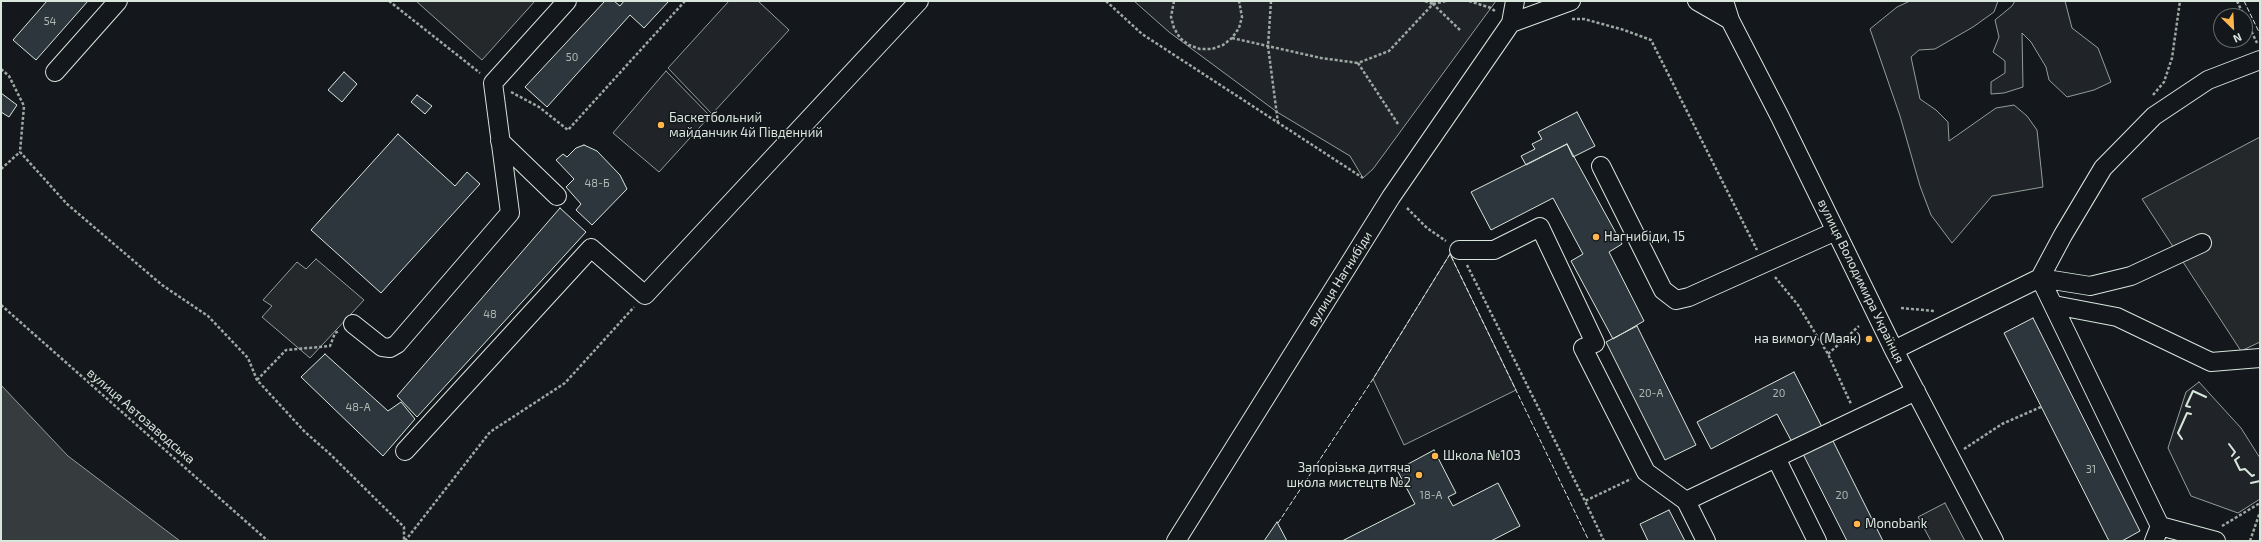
<!DOCTYPE html>
<html>
<head>
<meta charset="utf-8">
<style>
  body { margin:0 }
  #map { position:relative; width:2261px; height:542px; overflow:hidden; background:#14181c; font-family:"Exo 2",sans-serif }
  canvas { display:block }
  .frame { position:absolute; inset:0; border:2px solid #d8e6dc; pointer-events:none }
  .north { position:absolute; left:2213px; top:8px; width:40px; height:40px; box-sizing:border-box; background:#14181c; border:1px solid #626a69; border-radius:50%; rotate:156deg; font-size:11px; font-weight:700; line-height:16px; text-align:center; color:#d8e6dc }
  .north::after { content:''; display:block; margin:auto; width:14px; height:18px; background:#ffb74d; clip-path:polygon(50% 0,100% 100%,50% 72%,0 100%) }
</style>
</head>
<body>
<div id="map">
<canvas width="2261" height="542"></canvas>
<div class="frame"></div>
<div class="north">N</div>
</div>
<script>
const g = document.querySelector('canvas').getContext('2d');
g.lineJoin = 'round';
function paint(path, color) { g.fillStyle = color; g.fill(path, 'evenodd'); }
const poly = rows => new Path2D(rows.map(r => 'M' + r).join(''));
function trace(path, color, width, dash) { g.strokeStyle = color; g.lineWidth = width; g.lineCap = dash ? 'butt' : 'round'; g.setLineDash(dash || []); g.stroke(path); }
function write(font, color, halo, rows, align = 'center') {
  g.font = font + ' "Exo 2",sans-serif'; g.lineWidth = 3; g.setLineDash([]); g.textBaseline = 'middle'; g.strokeStyle = halo; g.fillStyle = color; for (const [text, x, y, turn = 0] of rows) {
    g.save(); g.translate(x, y); g.rotate((+turn || 0) * Math.PI / 180); g.textAlign = isNaN(turn) ? turn : align; if (halo) g.strokeText(text, 0, 0); g.fillText(text, 0, 0); g.restore();
  }
}
const green = poly([
  [729,1,758,1,789,30,712,114,668,68,729,1],
  [1134,1,1496,1,1373,169,1363,178,1350,156,1277,112,1169,32,1134,1],
  [1910,1,1998,1,1994,12,1973,27,1935,49,1919,50,1911,57,1920,99,1936,110,1948,122,1949,141,1996,108,2014,105,2027,116,2037,130,2043,187,1992,196,1952,243,1931,215,1920,186,1900,116,1870,29,1897,7,1910,1],
  [2015,1,2065,1,2072,28,2098,48,2111,82,2094,90,2067,97,2049,80,2046,67,2031,42,2022,33,2023,87,2004,93,1991,94,1991,82,2005,73,2005,61,1993,52,1999,37,1995,20,2012,6,2015,1],
  [666,71,710,116,659,172,613,133,666,71],
  [1450,254,1516,390,1404,445,1373,379,1450,254],
  [2199,382,2241,428,2260,458,2260,499,2238,513,2191,496,2168,448,2186,392,2199,382]
]);
paint(green, '#202428');
trace(green, '#939e99', 1);
const parking = poly([
  [416,1,535,1,482,60,416,1],
  [2260,137,2260,342,2241,351,2142,199,2260,137],
  [316,259,364,300,310,358,262,317,272,306,263,300,297,262,306,269,316,259],
  [1945,503,1965,541,1931,541,1918,517,1945,503]
]);
paint(parking, '#24282b');
trace(parking, '#939e99', 1);
const water = poly([
  [1,385,68,456,180,541,1,541,1,385]
]);
paint(water, '#363b3e');
trace(water, '#939e99', 1);
const building = poly([
  [47,1,88,1,36,60,13,40,47,1],
  [605,1,614,1,620,6,624,1,669,1,644,28,630,15,547,107,525,87,605,1],
  [344,72,357,84,342,102,328,90,344,72],
  [1,93,17,105,9,117,1,112,1,93],
  [417,95,432,106,425,114,411,102,417,95],
  [1577,112,1595,146,1573,157,1567,144,1526,165,1521,156,1535,149,1532,144,1542,139,1538,132,1577,112],
  [398,134,455,186,467,172,480,184,381,293,311,230,398,134],
  [1567,144,1622,244,1609,252,1644,321,1613,339,1571,261,1583,254,1553,198,1491,230,1471,192,1567,144],
  [584,145,597,151,620,175,627,189,592,225,576,210,581,204,566,187,574,179,556,160,563,154,567,157,576,148,584,145],
  [560,208,586,232,417,417,397,396,560,208],
  [2033,318,2140,531,2122,541,2109,541,2004,333,2033,318],
  [1637,326,1696,445,1665,460,1606,342,1637,326],
  [325,354,388,411,401,402,415,419,383,456,301,377,325,354],
  [1794,372,1823,429,1793,444,1777,414,1711,449,1697,422,1794,372],
  [1830,435,1883,541,1847,541,1801,450,1830,435],
  [1434,450,1456,493,1448,497,1453,506,1498,483,1520,526,1491,541,1342,541,1415,504,1397,470,1434,450],
  [1669,510,1685,541,1648,541,1640,524,1669,510],
  [1277,522,1287,541,1264,541,1277,522]
]);
paint(building, '#2c363c');
trace(building, '#d8e6dc', 1);
const minor = poly([
  [1697,1,1730,20],
  [1724,1,1730,20,1780,117,1894,350,1994,541],
  [1511,23,1571,1],
  [55,72,118,1],
  [500,141,557,196],
  [1601,166,1663,290,1676,300,1689,297,1836,231],
  [1459,250,1494,250,1540,227,1595,343,1583,348,1646,472,1686,501,1916,391],
  [2054,305,2117,317,2211,362,2260,358],
  [353,324,382,347,390,348,397,344,510,213,493,83,567,1],
  [1894,350,2040,278,2090,286,2131,276,2202,243],
  [405,451,591,248,645,295,919,1],
  [1776,458,1817,541],
  [1686,501,1706,541],
  [2160,526,2040,278,2063,235,2103,168,2154,116,2208,80,2260,60],
  [1176,541,1391,197,1511,23,1515,1],
  [2154,541,2160,526,2216,541]
]);
trace(minor, '#d8e6dc', 20);
trace(poly([
  [389,1,480,73],
  [1106,1,1142,34,1363,178],
  [1174,1,1171,17,1174,28,1180,38,1189,45,1200,49,1212,49,1223,45,1232,38,1239,28,1242,17,1239,1],
  [1271,1,1268,46,1278,123],
  [1425,1,1433,4,1432,1],
  [1469,1,1491,8,1496,12],
  [2237,1,2244,16],
  [1433,4,1446,1],
  [1,6,1,7],
  [2245,18,2257,43],
  [1572,19,1584,19,1624,30,1651,40,1757,250],
  [1232,38,1321,58,1358,63],
  [1,69,9,76,24,106,20,152,67,204,162,285,208,316,248,358,257,380,305,432,330,454,404,527,404,541],
  [511,92,539,107,568,130,685,1],
  [2153,95,2164,82,2172,58,2180,1],
  [1398,124,1358,63,1389,51,1433,4,1461,31],
  [1,169,20,152],
  [1407,208,1427,228,1446,241],
  [1467,265,1585,501],
  [1775,277,1798,305,1828,354,1851,404],
  [1,305,268,541],
  [1901,308,1935,311],
  [1828,354,1859,326],
  [257,380,286,350,330,346,335,333,339,331],
  [1964,449,2002,424,2041,407],
  [2222,526,2260,503],
  [405,541,490,432,565,383,634,307],
  [1604,541,1585,501,1631,479],
  [2250,541,2260,512]
]), '#9da8a2', 2.5, [3, 2]);
trace(minor, '#14181c', 18);
trace(poly([
  [2244,1,2260,34],
  [1278,523,1373,379,1450,254,1589,541]
]), '#d8e6dc', 1, [5, 2]);
trace(poly([
  [2190,407,2186,406,2193,391,2206,397],
  [2182,439,2178,433,2187,413,2191,414],
  [2229,444,2235,452,2232,456],
  [2239,457,2235,460,2240,470,2245,469,2252,476,2254,475],
  [2251,483,2260,481]
]), '#d8e6dc', 2);
for (const [x, y, r, color] of [
  [661,125,4,"#ffb74d"],
  [1596,237,4,"#ffb74d"],
  [1869,339,4,"#ffb74d"],
  [1435,456,4,"#ffb74d"],
  [1419,475,4,"#ffb74d"],
  [1857,524,4,"#ffb74d"]
]) { const dot = new Path2D(); dot.arc(x, y, r, 0, 2 * Math.PI); g.fillStyle = color; g.fill(dot); trace(dot, '#14181c', 1.5); }
write('11px', '#adbab4', null, [
  ["54",50,21],
  ["50",572,57],
  ["48-Б",597,183],
  ["48",490,314],
  ["20-А",1651,393],
  ["20",1779,393],
  ["48-А",358,407],
  ["31",2091,469],
  ["18-А",1431,495],
  ["20",1842,495]
]);
write('13px', '#d8e6dc', '#14181c', [
  ["Баскетбольний",669,118],
  ["майданчик 4й Південний",669,133],
  ["Нагнибіди, 15",1604,237],
  ["на вимогу (Маяк)",1861,339,"right"],
  ["Школа №103",1443,456],
  ["Запорізька дитяча",1411,468,"right"],
  ["школа мистецтв №2",1411,483,"right"],
  ["Monobank",1865,524]
], 'left');
write('13px', '#d8e6dc', '#14181c', [
  ["вулиця Нагнибіди",1340,279,-58],
  ["вулиця Володимира Українця",1861,281,64],
  ["вулиця Автозаводська",141,416,41]
]);
</script>
</body>
</html>
